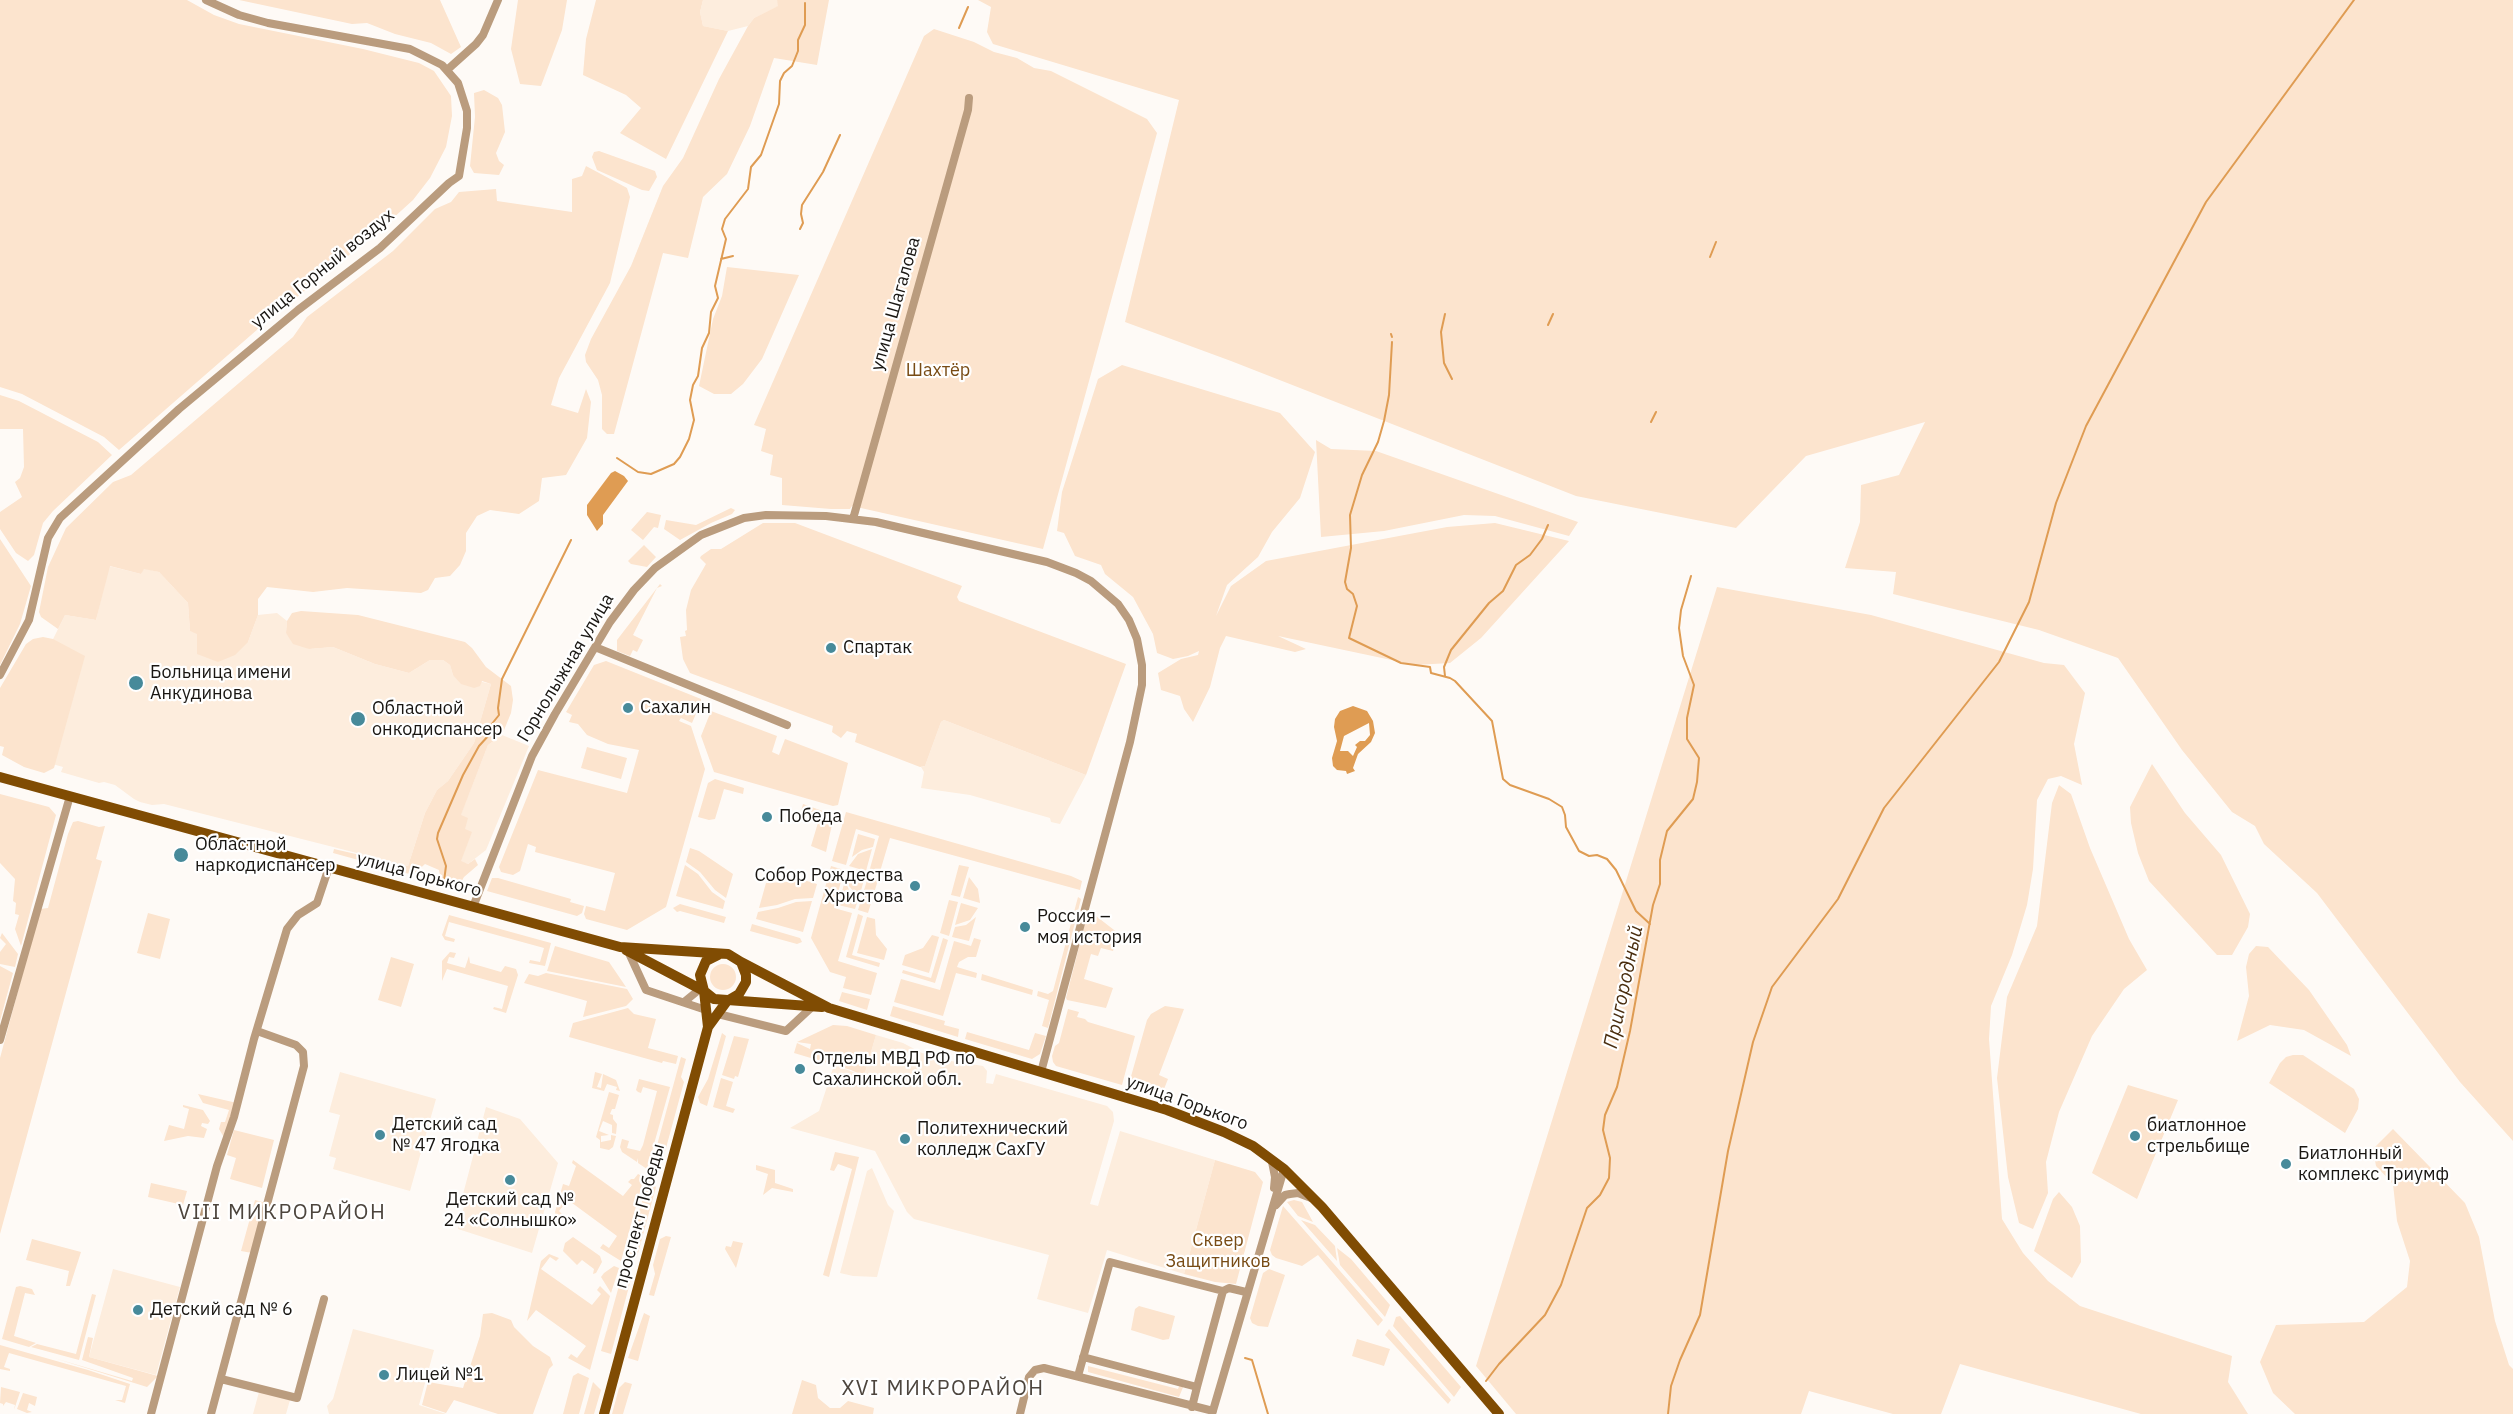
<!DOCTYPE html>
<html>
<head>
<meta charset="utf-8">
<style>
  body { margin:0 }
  canvas { display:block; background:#fefaf6 }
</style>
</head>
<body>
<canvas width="2513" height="1414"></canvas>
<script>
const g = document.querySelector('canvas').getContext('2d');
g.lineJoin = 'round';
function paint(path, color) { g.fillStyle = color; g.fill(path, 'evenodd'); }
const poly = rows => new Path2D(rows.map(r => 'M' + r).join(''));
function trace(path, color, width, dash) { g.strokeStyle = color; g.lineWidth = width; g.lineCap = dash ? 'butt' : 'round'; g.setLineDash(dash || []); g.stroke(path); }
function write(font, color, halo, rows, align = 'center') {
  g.font = font + ' "IBM Plex Sans",sans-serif'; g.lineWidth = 4.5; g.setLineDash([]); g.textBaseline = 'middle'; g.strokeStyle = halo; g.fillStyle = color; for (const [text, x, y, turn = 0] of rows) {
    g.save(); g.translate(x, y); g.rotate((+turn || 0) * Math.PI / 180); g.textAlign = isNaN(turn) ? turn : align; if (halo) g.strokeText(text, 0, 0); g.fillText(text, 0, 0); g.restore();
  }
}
paint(poly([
  [703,0,777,0,779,6,754,18,748,26,728,31,703,26,700,12],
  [109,566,141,574,143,568,159,572,188,603,190,631,248,642,258,615,277,613,287,621,286,633,309,649,333,647,375,664,409,673,430,660,443,660,450,665,453,675,491,684,474,743,448,781,437,790,425,813,408,866,164,804,152,805,140,802,134,799,115,785,104,782,99,783,61,772,63,767,28,757,2,742,65,615,96,620],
  [944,720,1086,775,1060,824,1051,822,1050,818,970,795,921,788,924,772,921,767,925,766,941,722],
  [502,735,529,746,486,850,468,864,461,862,454,832,488,745],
  [876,1035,903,1043,922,1053,951,1061,983,1066,987,1071,986,1083,993,1084,996,1074,1107,1106,1113,1112,1114,1121,1090,1204,1098,1206,1120,1131,1215,1160,1184,1274,1107,1250,1088,1313,1037,1299,1049,1255,914,1219,907,1212,875,1151,790,1128,819,1111,834,1065,864,1076],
  [340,1072,436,1099,410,1191,333,1169,336,1158,329,1156,340,1115,329,1112],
  [486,1107,520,1119,558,1163,532,1253,458,1229,465,1203,462,1198],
  [872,1168,888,1205,894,1211,877,1277,853,1276,840,1273,867,1171],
  [113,1269,180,1287,156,1375,89,1357],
  [353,1329,434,1350,419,1405,446,1414,329,1414,327,1406,333,1399],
  [259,1392,290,1400,286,1414,253,1414]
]), '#fdeddd');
paint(poly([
  [0,0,187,0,214,15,239,24,363,49,419,63,434,71,451,96,452,116,446,147,430,178,413,200,380,230,266,322,119,450,104,437,22,394,0,387],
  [239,0,440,0,461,47,451,54,431,43,395,34,367,23,352,24],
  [518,0,567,0,562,30,541,86,520,84,511,49],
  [596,0,703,0,700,12,703,26,728,31,666,159,620,133,641,108,626,95,583,75,586,39],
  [777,0,829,0,817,65,774,58,750,126,727,174,703,197,688,258,663,253,614,434,607,434,602,429,602,395,598,380,586,362,585,355,591,339,631,266,663,186,683,158,719,79,748,26,754,18,778,6],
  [978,0,2513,0,2513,1141,2460,1082,2317,893,2264,844,2255,826,2232,812,2182,750,2118,658,2039,630,1893,594,1896,572,1845,568,1860,522,1861,485,1899,475,1925,422,1806,456,1736,528,1576,496,1231,361,1125,322,1179,100,993,44,987,32,991,7],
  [934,29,974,42,994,52,1017,58,1034,68,1051,71,1147,119,1157,133,1043,549,852,506,850,509,831,509,782,505,782,478,770,475,773,455,761,451,766,429,754,425,924,36],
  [484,90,498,98,502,105,505,132,496,153,499,161,504,165,499,175,474,173,470,166,475,117,474,93],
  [599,151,655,171,657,177,649,191,642,190,597,170,592,157,594,152],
  [586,166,627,188,630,197,610,283,559,378,551,405,578,413,586,389,591,402,587,438,566,475,542,478,539,501,519,514,490,510,477,516,466,533,466,551,460,565,450,576,435,578,428,590,421,593,347,588,313,592,267,587,258,599,258,615,248,642,235,655,218,662,197,654,197,634,190,631,188,603,159,572,144,569,141,574,110,566,96,620,65,615,58,629,41,617,39,612,48,567,66,528,113,482,131,475,293,337,307,317,393,251,435,209,451,202,459,192,496,189,497,201,572,212,572,179,582,176],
  [727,267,799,275,762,359,743,384,731,394,714,394,699,386,713,319,722,296],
  [1122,365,1280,413,1315,452,1300,498,1272,532,1258,557,1227,585,1216,616,1231,586,1266,561,1447,527,1495,523,1569,541,1481,638,1450,663,1415,665,1278,636,1306,649,1295,652,1226,636,1220,648,1210,687,1193,722,1184,709,1180,696,1161,690,1158,673,1181,659,1198,655,1199,651,1188,656,1173,659,1157,653,1153,634,1133,597,1105,574,1101,565,1075,556,1064,533,1057,531,1062,492,1098,379],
  [0,395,19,401,98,442,112,455,53,511,43,523,34,555,28,561,16,553,0,529,0,512,22,497,15,482,20,478,24,467,23,429,0,429],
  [1316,440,1331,449,1376,451,1578,522,1569,536,1495,516,1464,515,1384,531,1321,537],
  [731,508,735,510,732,514,711,523,680,540,664,529,666,520,696,525],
  [647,512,661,515,658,528,654,527,643,540,631,530],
  [763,523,795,523,962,586,957,597,959,601,1126,664,1086,775,944,720,941,722,925,766,920,767,855,742,857,734,847,731,841,738,832,732,833,726,690,673,683,659,680,637,686,636,685,631,687,630,686,610,691,590,706,564,700,558,701,556,711,549,721,549],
  [0,539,31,586,20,624,0,665],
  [644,545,656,557,647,567,631,564,628,561],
  [660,584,662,586,657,588,633,635,643,640,637,652,633,650,630,656,617,651,617,640],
  [1717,587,1871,615,2044,663,2064,665,2085,693,2074,744,2082,785,2061,776,2048,779,2037,800,2033,869,2027,905,2012,955,1991,1006,1989,1039,2002,1219,2023,1253,2048,1281,2080,1306,2232,1356,2228,1382,2248,1414,2141,1414,1960,1364,1941,1414,1893,1414,1809,1391,1801,1414,1516,1414,1476,1366],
  [301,611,358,615,465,642,472,648,486,667,511,686,513,700,511,713,502,735,488,745,461,815,468,818,465,829,472,832,461,861,468,864,475,859,478,865,464,877,460,884,441,881,439,870,425,864,413,875,333,853,334,849,408,866,425,813,437,790,448,781,474,743,491,684,482,681,480,686,474,688,461,684,453,675,450,665,443,660,430,660,409,673,375,664,333,647,309,649,293,644,286,633,287,621,292,613],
  [43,637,53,639,85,656,54,768,44,773,24,767,2,755,4,747,0,746,0,688,26,644,33,639],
  [606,661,701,699,701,702,692,723,681,718,679,721,691,726,705,769,666,907,627,930,586,919,584,914,586,906,605,911,615,873,535,852,536,847,528,844,520,871,513,875,501,872,499,867,538,770,627,793,639,750,608,744,587,735,578,724,569,722,572,715,566,712,594,665],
  [711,711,777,736,772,752,779,755,785,739,848,763,838,805,833,806,714,772,701,736],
  [587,747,627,758,621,779,581,768],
  [2152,764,2185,813,2221,855,2250,914,2248,927,2232,955,2217,955,2149,881,2138,853,2131,823,2130,807],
  [715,779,744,788,743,794,724,789,715,819,709,820,698,817,708,783],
  [2059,785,2071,794,2090,848,2129,939,2147,970,2124,989,2092,1036,2059,1112,2046,1162,2048,1193,2033,1229,2019,1223,2008,1177,1997,1078,2007,997,2037,926,2052,803],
  [0,794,49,807,56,815,21,946,15,929,19,915,15,914,16,903,13,901,15,879,0,863],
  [803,804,834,815,826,852,811,846,820,816,801,811],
  [846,812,1071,876,1082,881,1080,890,890,838,879,875,869,872,879,836,856,829,846,865,832,861],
  [78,821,99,827,105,826,96,859,102,861,0,1234,0,1058,40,909,48,908,68,834,73,822],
  [858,834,875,839,873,847,862,850,852,857],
  [690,848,699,851,733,874,726,898,715,890,700,872,686,862],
  [872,849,866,871,849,866,858,854],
  [685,865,698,874,712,892,725,901,723,909,676,896],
  [959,865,969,867,960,897,951,895],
  [831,866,844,870,834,908,852,913,838,961,877,973,871,995,843,988,846,977,830,972,811,938],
  [847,871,865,876,859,898,849,886],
  [868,877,878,880,868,913,858,910],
  [969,877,978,889,980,903,963,898],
  [492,878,498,878,571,899,570,902,584,906,582,913,577,916,487,891],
  [807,881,817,884,813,898,795,899,777,905,759,908,766,883],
  [845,881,850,892,858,900,855,909,838,905],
  [1078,897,1081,899,1048,1028,1042,1026,1049,1000,1037,996,1038,991,1048,994,1053,991],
  [949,900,958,902,949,936,940,933],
  [812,901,803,932,756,919,758,912,778,908,796,902],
  [961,903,978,908,970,920,955,925],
  [680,904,726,917,724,923,680,911,677,912,673,908],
  [148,913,170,919,160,959,137,953],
  [858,914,863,916,852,955,880,963,879,967,846,957],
  [449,915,551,943,545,966,529,963,530,960,540,962,544,948,449,922,445,936,455,939,454,942,445,940,442,935],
  [1090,915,1096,916,1127,940,1127,942,1117,939,1113,951,1101,948,1098,956,1091,954,1084,979,1113,988,1106,1008,1067,1000,1066,998,1087,916],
  [867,917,875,919,876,935,887,949,884,960,857,953],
  [976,917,969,941,952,937,955,927,966,925],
  [752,924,800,938,802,942,797,944,750,931],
  [2,933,18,954,15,967,0,964,0,952,6,944,0,938],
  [932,935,939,937,929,973,902,965,905,955,923,948],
  [943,938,948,940,935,983,902,973,903,970,931,978],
  [974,938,981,940,976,957,968,957,959,962,957,967,977,973,976,978,956,973,943,1016,894,1002,901,979,940,990,954,941,971,946],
  [555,946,609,962,626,987,547,971],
  [2256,946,2268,947,2309,990,2347,1045,2351,1056,2304,1030,2270,1025,2237,1041,2249,996,2246,967,2249,954],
  [450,952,456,953,454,958,449,957,447,963,465,968,469,956,470,963,501,972,505,966,516,969,518,975,506,1013,493,1009,494,1007,502,1009,508,986,447,969,442,981,442,961],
  [391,957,414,964,401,1007,378,1000],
  '710 977a13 13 0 1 1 26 0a13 13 0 1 1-26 0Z',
  [0,966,13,973,0,1021],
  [546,973,627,989,633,999,626,1006,583,1017,587,1001,524,983,529,974,538,976],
  [982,974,1033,990,1032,995,981,980],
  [842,992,870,999,867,1010,839,1001],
  [893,1006,945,1021,944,1025,959,1029,958,1037,890,1016],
  [1165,1006,1184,1009,1159,1075,1168,1079,1162,1094,1157,1096,1128,1087,1147,1020,1151,1014],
  [628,1008,634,1014,656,1019,648,1048,678,1056,676,1064,663,1061,662,1063,569,1037,573,1023],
  [1068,1009,1079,1012,1077,1017,1085,1019,1088,1022,1135,1036,1122,1085,1056,1066,1053,1062,1052,1056,1055,1046,1059,1043],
  [833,1025,847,1026,876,1035,864,1076,851,1070,794,1053,797,1043,810,1049,811,1044,797,1042],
  [967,1032,1029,1050,1035,1033,1046,1036,1040,1054,1032,1059,965,1039],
  [722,1033,726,1036,707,1106,700,1103,698,1097,708,1079],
  [734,1036,749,1039,738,1077,735,1076,734,1079,722,1075],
  [2293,1055,2303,1055,2354,1089,2359,1099,2358,1109,2345,1133,2269,1083,2280,1063,2286,1057],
  [681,1057,686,1059,681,1077,684,1082,660,1170,655,1172,650,1171],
  [595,1072,602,1074,597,1087,601,1088,603,1074,616,1080,620,1091,616,1090,617,1087,607,1084,604,1091,592,1088],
  [721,1078,733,1082,726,1106,735,1109,733,1113,713,1107],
  [639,1079,670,1087,647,1169,638,1163,638,1158,637,1162,622,1152,620,1147,622,1139,629,1141,627,1148,640,1151,643,1145,657,1091,643,1087,641,1093,638,1092,636,1090],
  [2128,1085,2178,1100,2137,1199,2092,1173],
  [609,1092,619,1095,615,1109,612,1109,610,1114,613,1115,613,1119,617,1124,616,1134,612,1133,612,1125,603,1121,599,1131,609,1135,601,1136,601,1142,611,1140,611,1135,616,1136,613,1147,609,1150,600,1148,600,1140,596,1137],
  [198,1094,237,1103,225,1139,219,1129,221,1122,225,1122,229,1110,203,1103],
  [183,1105,203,1110,210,1121,208,1124,202,1123,201,1126,207,1129,204,1138,188,1136,164,1141,169,1125,184,1129,189,1109,183,1107],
  [2393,1129,2465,1203,2479,1237,2495,1321,2509,1365,2513,1369,2513,1414,2295,1414,2273,1393,2260,1362,2276,1325,2364,1322,2407,1287,2410,1261,2397,1221,2393,1184,2376,1166,2373,1149],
  [234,1130,274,1140,262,1188,230,1179,236,1158,227,1155],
  [835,1152,859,1157,829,1277,823,1275,852,1169,838,1164,834,1171,830,1170],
  [573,1160,623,1196,632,1185,628,1182,631,1179,634,1179,638,1174,644,1177,621,1261,600,1248,603,1244,609,1248,617,1236,568,1200,559,1211,564,1216,561,1219,556,1216,555,1212,563,1184,569,1186,576,1166,572,1163],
  [1215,1160,1255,1172,1263,1182,1236,1284,1215,1282,1184,1274],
  [756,1165,775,1170,775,1183,793,1189,793,1192,772,1188,763,1195,768,1174,756,1170],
  [648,1180,656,1187,637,1257,631,1262,625,1262],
  [151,1183,187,1191,183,1205,148,1197],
  [2059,1192,2072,1207,2080,1226,2081,1262,2072,1278,2034,1251,2053,1199],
  [255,1200,266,1203,252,1253,241,1251],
  [1294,1200,1302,1202,1313,1222,1298,1216,1287,1202],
  [1283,1206,1383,1320,1378,1326,1318,1255,1302,1266,1276,1258,1272,1255,1270,1250],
  [1301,1220,1315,1225,1335,1246,1337,1261],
  [666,1236,671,1237,654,1296,649,1295,655,1274,653,1265,660,1239],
  [573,1237,600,1256,602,1262,596,1273,593,1274,594,1269,582,1260,577,1265,563,1251,565,1243],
  [32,1239,81,1252,70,1286,66,1286,69,1271,26,1260],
  [733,1241,743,1243,736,1268,725,1249,726,1246,731,1247],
  [1337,1248,1351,1259,1390,1305,1385,1317,1340,1265],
  [549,1254,559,1258,556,1261,550,1257,541,1269,592,1305,601,1294,597,1290,600,1286,610,1296,590,1370,568,1358,571,1354,577,1358,586,1346,536,1310,527,1321,541,1261],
  [614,1266,619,1268,611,1293,601,1277,604,1273],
  [1269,1269,1285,1275,1268,1327,1258,1326,1252,1323,1250,1318,1263,1273],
  [623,1271,631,1279,611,1354,601,1351],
  [20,1286,32,1289,35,1295,25,1293,14,1336,36,1343,29,1347,2,1339,16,1287],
  [92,1294,96,1295,79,1360,31,1347,37,1344,76,1354],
  [1139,1306,1175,1316,1169,1339,1163,1340,1131,1330,1135,1309],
  [492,1313,511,1320,514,1327,533,1346,550,1357,553,1365,549,1369,533,1414,498,1414,454,1400,446,1413,422,1405,428,1382,463,1388,480,1336,483,1314],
  [644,1313,650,1316,638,1361,628,1358],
  [1400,1316,1461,1387,1454,1397,1393,1326,1396,1317],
  [1389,1329,1451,1400,1448,1404,1385,1335],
  [88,1337,93,1338,89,1357,158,1376,147,1387,54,1358,132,1381,133,1378,82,1360],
  [1357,1339,1390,1349,1384,1366,1352,1356],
  [0,1345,88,1370,130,1384,125,1403,115,1400,122,1400,126,1386,9,1353,4,1367,10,1369,10,1371,0,1369],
  [1088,1366,1178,1389,1180,1384,1184,1385,1179,1397,1088,1372],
  [578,1373,589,1378,579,1414,563,1414,573,1376],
  [802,1380,816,1385,818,1398,830,1408,840,1408,848,1401,874,1408,873,1414,792,1414],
  [593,1382,601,1390,594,1414,584,1414],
  [625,1382,632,1384,623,1414,612,1414,619,1388],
  [1,1387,20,1392,14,1410,15,1405,6,1402,3,1406,3,1404,0,1403],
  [23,1393,37,1397,35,1406,29,1403,27,1410,32,1412,27,1413,17,1409]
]), '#fce4ce');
paint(poly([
  [615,471,624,476,628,481,603,515,603,524,597,531,587,515,587,505,611,473],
  [1353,706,1367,711,1373,721,1375,733,1371,742,1358,754,1353,768,1355,771,1347,774,1346,771,1337,770,1333,766,1332,758,1337,741,1334,727,1335,719,1340,711],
  [1369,723,1370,735,1365,741,1360,741,1355,745,1357,747,1353,756,1348,751,1340,751,1344,736]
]), '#df9c53');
trace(poly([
  [959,28,968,7],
  [800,229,803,223,801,214,802,205,823,172,840,135],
  [1710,257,1716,242],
  [721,259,733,256],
  [1445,314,1441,332,1444,363,1452,379],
  [1548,325,1553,314],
  [1391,334,1392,337],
  [1392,342,1389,395,1384,421,1378,442,1362,475,1350,515,1351,548,1345,582,1347,589,1353,594,1357,606,1349,638,1401,663,1430,667,1431,673,1450,678,1455,681,1492,721,1503,779,1510,785,1549,799,1562,807,1565,815,1566,827,1579,851,1589,856,1597,855,1607,859,1616,870,1636,911,1650,924],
  [1651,422,1656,412],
  [617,458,638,472,651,474,674,464,680,457,689,439,694,420,690,400,693,385,698,376,702,348,709,333,711,312,718,298,715,286,726,239,722,229,725,219,748,189,751,167,761,155,779,104,780,81,784,73,792,66,798,51,798,40,805,25,805,3],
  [1445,676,1444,667,1451,650,1489,603,1503,591,1516,565,1530,555,1542,539,1548,525],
  [444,881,446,866,437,839,438,833,463,775,479,746,489,735,491,725,499,715,498,708,502,679,571,540],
  [1245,1358,1252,1360,1268,1414],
  [1486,1381,1499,1364,1545,1315,1561,1285,1587,1208,1600,1195,1609,1178,1610,1158,1603,1130,1605,1115,1617,1087,1630,1031,1653,905,1660,884,1660,860,1667,831,1693,799,1697,782,1699,758,1687,739,1687,718,1694,685,1683,656,1679,628,1681,610,1691,576],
  [1668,1414,1671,1386,1680,1360,1700,1315,1728,1151,1753,1042,1772,987,1838,899,1884,808,1999,662,2029,602,2056,503,2086,426,2206,202,2354,0]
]), '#df9c53', 2);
trace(poly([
  [447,70,476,44,483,35,498,0],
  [853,519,968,110,969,98],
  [595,647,787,725],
  [0,675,29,620,48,538,60,518,179,409,298,310,380,248,449,183,459,176,467,128,467,111,458,83,442,65,410,49,268,23,239,15,206,0],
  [473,907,532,756,555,714,610,622,634,590,655,568,701,535,744,518,766,515,826,516,876,522,1047,562,1076,573,1091,581,1118,604,1129,620,1137,639,1142,665,1142,685,1130,742,1041,1072],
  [628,951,646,990,706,1010],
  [684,1002,700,989],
  [718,1014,786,1031,813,1006],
  [0,1040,70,796],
  [1272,1162,1275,1177,1274,1188],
  [1276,1205,1285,1195,1290,1194,1298,1193,1311,1198],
  [1083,1357,1197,1387,1223,1291],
  [1078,1376,1110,1262,1223,1291,1229,1288,1246,1292],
  [221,1379,297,1398,324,1299],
  [1192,1407,1197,1387],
  [151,1414,217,1166,234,1117,254,1039,287,929,298,915,317,903,329,867],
  [211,1414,304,1066,303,1052,296,1045,257,1031],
  [1020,1414,1029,1377,1035,1370,1044,1368,1213,1411],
  [1212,1414,1284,1169]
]), '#ba9c7e', 8);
trace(poly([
  [0,777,620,947,728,954,741,962,746,975,746,982,739,994,727,1001],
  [626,950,704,991],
  [718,955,706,961,700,975,704,991,714,999,822,1007],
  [741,962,829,1008,1167,1110,1224,1132,1253,1146,1284,1169,1322,1207,1499,1414],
  [704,991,708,1027],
  [604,1414,708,1027,727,1001]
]), '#804c03', 10);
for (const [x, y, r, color] of [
  [831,648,6,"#478a9a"],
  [136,683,8,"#478a9a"],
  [628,708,6,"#478a9a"],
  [358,719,8,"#478a9a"],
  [767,817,6,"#478a9a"],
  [181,855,8,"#478a9a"],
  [915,886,6,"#478a9a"],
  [1025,927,6,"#478a9a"],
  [800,1069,6,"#478a9a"],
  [380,1135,6,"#478a9a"],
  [2135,1136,6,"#478a9a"],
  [905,1139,6,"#478a9a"],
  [2286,1164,6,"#478a9a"],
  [510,1180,6,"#478a9a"],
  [138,1310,6,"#478a9a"],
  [384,1375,6,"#478a9a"]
]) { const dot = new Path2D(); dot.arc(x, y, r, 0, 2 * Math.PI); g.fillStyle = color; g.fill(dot); trace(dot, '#fff', 2); }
write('18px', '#191612', '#fff', [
  ["улица Горный воздух",323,269,-39],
  ["улица Шагалова",896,304,-74],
  ["Горнолыжная улица",566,668,-59],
  ["улица Горького",419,875,15],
  ["улица Горького",1187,1103,20],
  ["проспект Победы",640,1216,-75]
]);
write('18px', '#784b14', '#fff', [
  ["Шахтёр",938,371],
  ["Сквер",1218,1241],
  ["Защитников",1218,1262]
]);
write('18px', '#191612', '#fff', [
  ["Спартак",843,648],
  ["Больница имени",150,673],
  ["Анкудинова",150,694],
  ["Сахалин",640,708],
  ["Областной",372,709],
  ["онкодиспансер",372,730],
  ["Победа",779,817],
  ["Областной",195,845],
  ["наркодиспансер",195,866],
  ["Собор Рождества",903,876,"right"],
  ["Христова",903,897,"right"],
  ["Россия –",1037,917],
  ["моя история",1037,938],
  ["Отделы МВД РФ по",812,1059],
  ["Сахалинской обл.",812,1080],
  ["Детский сад",392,1125],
  ["№ 47 Ягодка",392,1146],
  ["биатлонное",2147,1126],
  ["стрельбище",2147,1147],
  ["Политехнический",917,1129],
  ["колледж СахГУ",917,1150],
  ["Биатлонный",2298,1154],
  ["комплекс Триумф",2298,1175],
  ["Детский сад №",510,1200,"center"],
  ["24 «Солнышко»",510,1221,"center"],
  ["Детский сад № 6",150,1310],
  ["Лицей №1",396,1375]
], 'left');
write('italic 20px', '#4a2e0f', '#fff', [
  ["Пригородный",1624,987,-78]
]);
g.letterSpacing = '1.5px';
write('21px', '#4d453d', '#fff', [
  ["VIII МИКРОРАЙОН",282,1213],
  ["XVI МИКРОРАЙОН",943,1389]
]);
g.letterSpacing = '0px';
</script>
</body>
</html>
